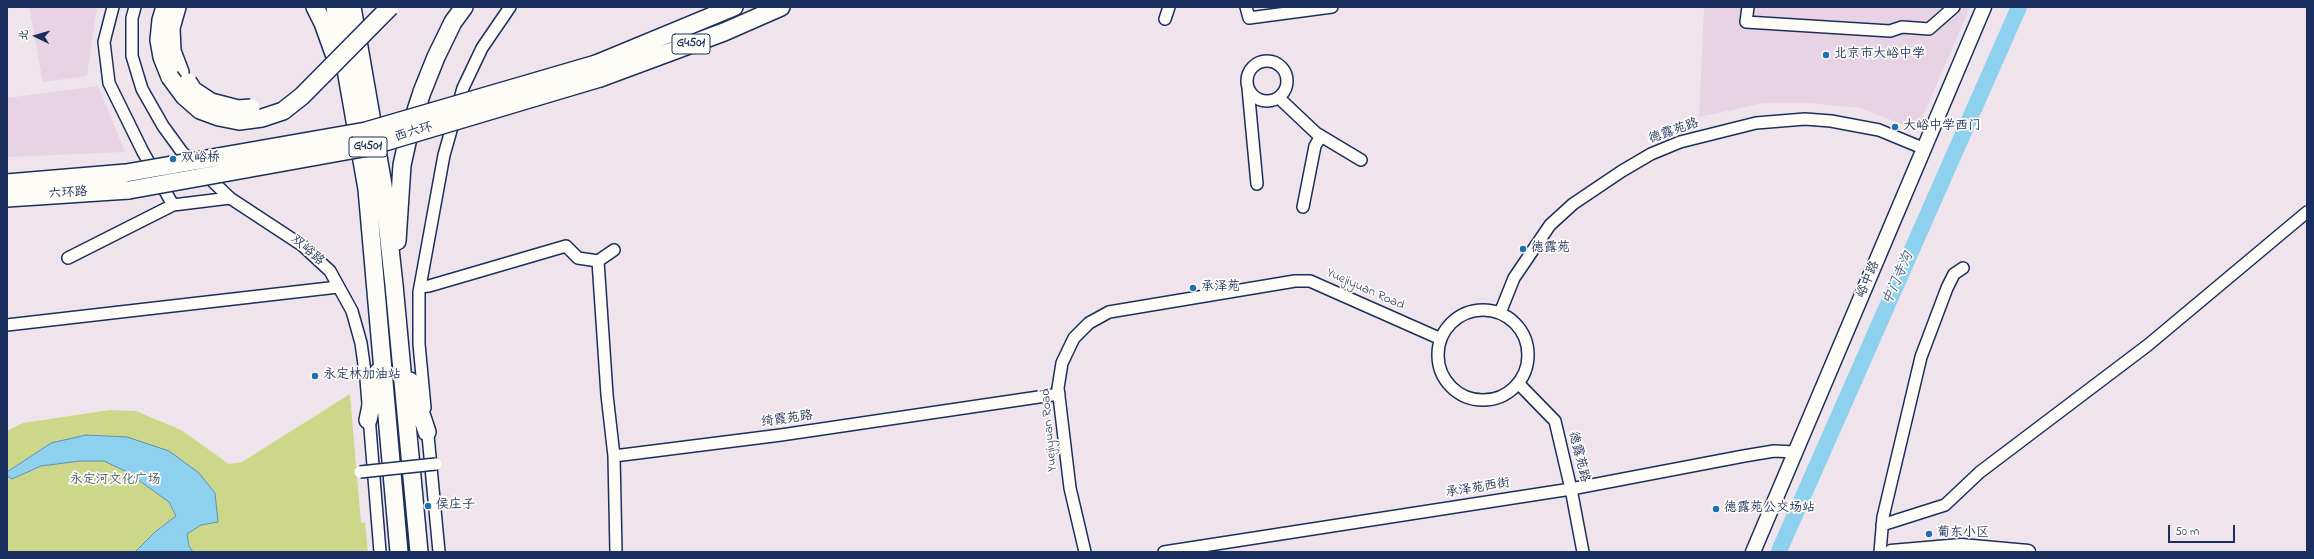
<!DOCTYPE html>
<html>
<head>
<meta charset="utf-8">
<style>
  body { margin:0 }
  #map { position:relative; width:2314px; height:559px; overflow:hidden; background:#f0e4ec; font-family:"Indie Flower","LXGW WenKai TC",sans-serif }
  canvas { display:block }
  .frame { position:absolute; inset:0; border:8px solid #1b2f5e; pointer-events:none }
  .north { position:absolute; left:16px; top:16px; width:40px; height:40px; -webkit-text-stroke:3px #fdfcf7; paint-order:stroke; rotate:275deg; font-size:11px; font-weight:700; line-height:16px; text-align:center; color:#1b2f5e }
  .north::after { content:''; display:block; margin:auto; width:14px; height:18px; background:#1b2f5e; clip-path:polygon(50% 0,100% 100%,50% 72%,0 100%) }
  .scale { position:absolute; left:2168px; top:525px; width:67px; height:18px; box-sizing:border-box; border:2px solid #1b2f5e; border-top:0; padding-left:5px; font-size:12px; line-height:14px; white-space:nowrap; color:#1b2f5e; -webkit-text-stroke:3px #fdfcf7; paint-order:stroke }
</style>
</head>
<body>
<div id="map">
<canvas width="2314" height="559"></canvas>
<div class="frame"></div>
<div class="north">北</div>
<div class="scale">50 m</div>
</div>
<script>
const g = document.querySelector('canvas').getContext('2d');
g.lineJoin = 'round';
function paint(path, color) { g.fillStyle = color; g.fill(path, 'evenodd'); }
const poly = rows => new Path2D(rows.map(r => 'M' + r).join(''));
function trace(path, color, width, dash) { g.strokeStyle = color; g.lineWidth = width; g.lineCap = dash ? 'butt' : 'round'; g.setLineDash(dash || []); g.stroke(path); }
function write(font, color, halo, rows, align = 'center') {
  g.font = font + ' "Indie Flower","LXGW WenKai TC",sans-serif'; g.lineWidth = 3.5; g.setLineDash([]); g.textBaseline = 'middle'; g.strokeStyle = halo; g.fillStyle = color; for (const [text, x, y, turn = 0] of rows) {
    g.save(); g.translate(x, y); g.rotate((+turn || 0) * Math.PI / 180); g.textAlign = isNaN(turn) ? turn : align; if (halo) g.strokeText(text, 0, 0); g.fillText(text, 0, 0); g.restore();
  }
}
paint(poly([
  [29,7,97,7,87,76,43,82],
  [1704,7,1970,7,1917,130,1860,108,1808,103,1764,103,1699,117],
  [98,86,125,152,7,157,7,98]
]), '#e7d3e4');
paint(poly([
  [350,394,361,523,365,522,368,552,7,552,7,431,23,423,110,410,136,411,181,430,229,464,242,462]
]), '#ccd78a');
const water = poly([
  [86,435,127,437,169,451,199,473,215,493,218,522,201,525,187,534,189,546,193,552,135,552,155,532,176,516,169,502,127,472,104,461,80,461,41,466,12,479,7,476,7,472,51,443,86,435]
]);
paint(water, '#8dd1ef');
trace(water, '#5f90b5', 1);
trace(poly([
  [1779,551,2019,7]
]), '#8dd1ef', 16);
const minor = poly([
  [113,7,104,42,109,83,143,152,173,205],
  [135,7,132,18,132,56,142,89,163,126,182,152,230,198,303,246,330,271,352,311,361,343,366,379,380,552],
  [1246,7,1249,18,1332,7],
  [1748,7,1746,22,1890,31,1902,27,1929,29,1954,7],
  [1165,19,1169,7],
  '1247 81a20 20 0 1 1 40 0a20 20 0 1 1-40 0Z',
  [1248,88,1257,184],
  [1279,98,1316,133,1361,160],
  [1303,207,1315,146,1321,136],
  [68,258,173,205,230,198],
  [598,261,607,395,614,456],
  [420,287,429,286,566,246,578,258,598,261,614,250],
  '1438 355a45 45 0 1 1 90 0a45 45 0 1 1-90 0Z',
  [1500,313,1514,278,1550,225,1573,204,1622,171,1651,154,1680,142,1756,123,1805,119,1831,121,1879,130,1925,149],
  [7,325,338,287],
  [1518,383,1555,421,1571,489,1583,552],
  [425,408,419,344,419,292,444,155,463,88,482,48,510,7],
  [427,425,439,552],
  [1882,525,1945,505,1980,472,2148,345,2307,212],
  [616,552,614,456,781,435,1059,394],
  [1085,552,1070,488,1058,388,1062,363,1074,338,1089,323,1109,312,1295,281,1310,281,1441,339],
  [1164,552,1571,489,1744,456,1774,451,1796,452],
  [1880,552,1883,517,1921,357,1947,288,1954,274,1963,268]
]);
const major = poly([
  [1753,552,1984,7],
  [1891,552,1961,546,2028,552]
]);
const highway = poly([
  [165,7,161,20,159,40,162,57,170,77],
  [177,7,171,28,172,51,180,72],
  [315,7,323,23,337,62],
  [335,7,367,189,399,552],
  [352,7,383,185,394,285,419,552],
  [596,64,734,7],
  [600,78,724,32,781,7],
  [7,183,126,173],
  [7,198,129,190],
  [397,241,402,165,410,129,422,92,436,57,453,22,464,7],
  [410,381,427,432],
  [368,420,378,372]
]);
trace(minor, '#1b2f5e', 14);
trace(major, '#1b2f5e', 17);
trace(highway, '#1b2f5e', 20);
trace(minor, '#fdfcf7', 11);
trace(major, '#fdfcf7', 14);
trace(highway, '#fdfcf7', 17);
const minorBridge = poly([
  [360,472,436,464]
]);
const highwayBridge = poly([
  [170,77,184,96,200,110,219,117,239,121,262,118,283,111,302,96,390,7],
  [188,82,193,90,211,102,238,109,251,108],
  [126,173,366,131,596,64],
  [129,190,368,147,600,78]
]);
trace(minorBridge, '#1b2f5e', 14, []);
trace(highwayBridge, '#1b2f5e', 20, []);
trace(minorBridge, '#fdfcf7', 11);
trace(highwayBridge, '#fdfcf7', 17);
for (const [x, y, r, color] of [
  [1826,55,4,"#1f6fb2"],
  [1895,127,4,"#1f6fb2"],
  [173,159,4,"#1f6fb2"],
  [1523,249,4,"#1f6fb2"],
  [1193,288,4,"#1f6fb2"],
  [315,376,4,"#1f6fb2"],
  [428,506,4,"#1f6fb2"],
  [1716,509,4,"#1f6fb2"],
  [1929,534,4,"#1f6fb2"]
]) { const dot = new Path2D(); dot.arc(x, y, r, 0, 2 * Math.PI); g.fillStyle = color; g.fill(dot); trace(dot, '#fdfcf7', 1.5); }
for (const [x, y, w] of [
  [691,44,38],
  [368,147,38]
]) { const box = new Path2D(); box.roundRect(x - w / 2, y - 10, w, 20, 3); g.fillStyle = '#fdfcf7'; g.fill(box); trace(box, '#1b2f5e', 1); }
write('bold 12px', '#1b2f5e', null, [
  ["G4501",691,44],
  ["G4501",368,147]
]);
write('13px', '#1b2f5e', '#fdfcf7', [
  ["北京市大峪中学",1834,55],
  ["大峪中学西门",1903,127],
  ["双峪桥",181,159],
  ["德露苑",1531,249],
  ["承泽苑",1201,288],
  ["永定林加油站",323,376],
  ["侯庄子",436,506],
  ["德露苑公交场站",1724,509],
  ["葡东小区",1937,534]
], 'left');
write('13px', '#1b2f5e', '#fdfcf7', [
  ["德露苑路",1674,132,-19],
  ["西六环",414,133,-17],
  ["六环路",68,194,-4],
  ["双峪路",307,251,41],
  ["峪中路",1869,280,-67],
  ["Yuejiyuan Road",1365,290,24],
  ["绮霞苑路",787,420,-8],
  ["Yuejiyuan Road",1050,430,-95],
  ["德露苑路",1578,457,76],
  ["承泽苑西街",1478,489,-9]
]);
write('13px', '#475969', '#fdfcf7', [
  ["永定河文化广场",115,481]
]);
write('italic 14px', '#385882', '#fdfcf7', [
  ["中门寺沟",1899,279,-66]
]);
</script>
</body>
</html>
